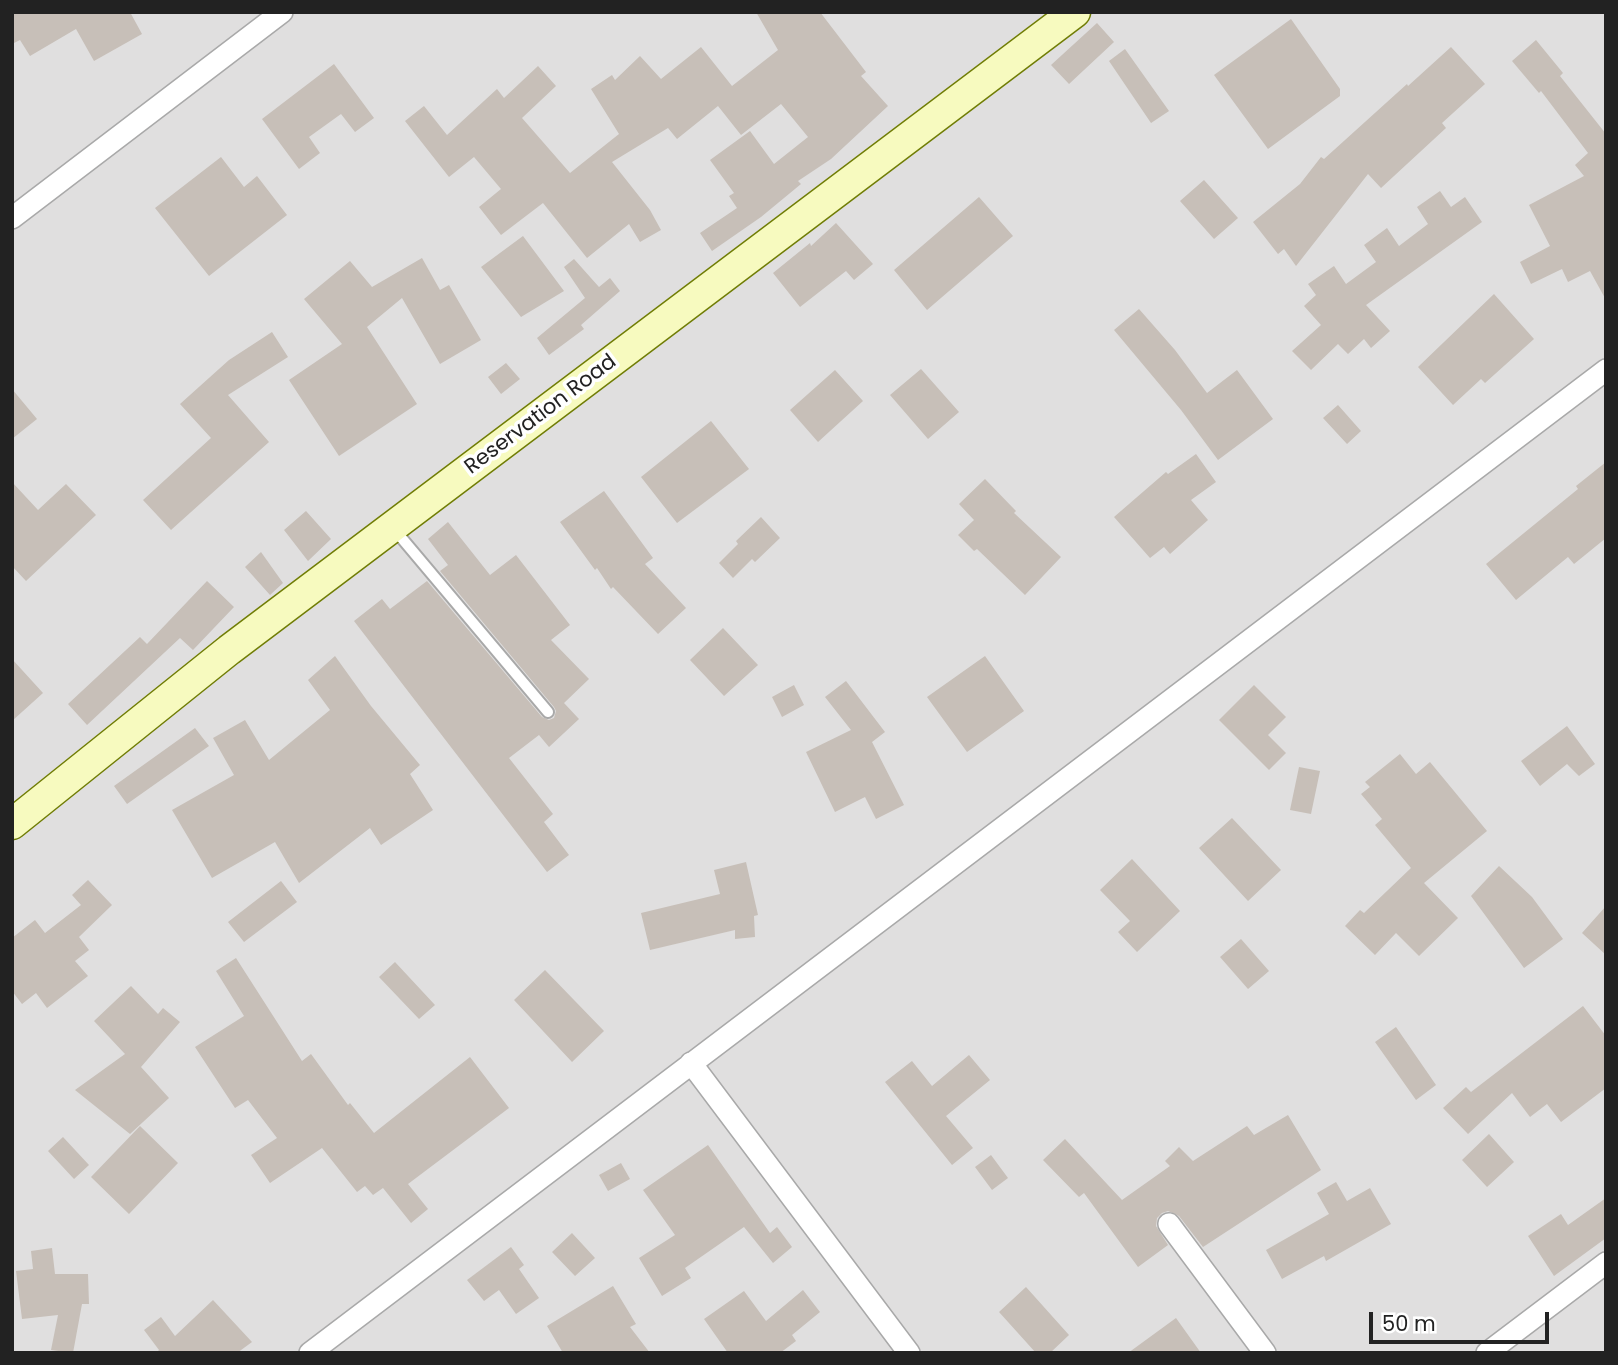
<!DOCTYPE html>
<html>
<head>
<meta charset="utf-8">
<style>
  body { margin:0 }
  #map { position:relative; width:1618px; height:1365px; overflow:hidden; background:#f2efe9; font-family:Poppins,sans-serif }
  canvas { display:block }
  .frame { position:absolute; inset:0; border:14px solid #222; pointer-events:none }
  .scale { position:absolute; left:1369px; top:1312px; width:180px; height:32px; box-sizing:border-box; border:4px solid #222; border-top:0; padding-left:9px; font-size:21px; line-height:24px; white-space:nowrap; color:#222; -webkit-text-stroke:5px #fff; paint-order:stroke }
</style>
</head>
<body>
<div id="map">
<canvas width="1618" height="1365"></canvas>
<div class="frame"></div>
<div class="scale">50 m</div>
</div>
<script>
const g = document.querySelector('canvas').getContext('2d');
g.lineJoin = 'round';
function paint(path, color) { g.fillStyle = color; g.fill(path, 'evenodd'); }
const poly = rows => new Path2D(rows.map(r => 'M' + r).join(''));
function trace(path, color, width, dash) { g.strokeStyle = color; g.lineWidth = width; g.lineCap = dash ? 'butt' : 'round'; g.setLineDash(dash || []); g.stroke(path); }
function write(font, color, halo, rows, align = 'center') {
  g.font = font + ' Poppins,sans-serif'; g.lineWidth = 7; g.setLineDash([]); g.textBaseline = 'middle'; g.strokeStyle = halo; g.fillStyle = color; for (const [text, x, y, turn = 0] of rows) {
    g.save(); g.translate(x, y); g.rotate((+turn || 0) * Math.PI / 180); g.textAlign = isNaN(turn) ? turn : align; if (halo) g.strokeText(text, 0, 0); g.fillText(text, 0, 0); g.restore();
  }
}
paint(poly([
  [12,12,1606,12,1606,1353,12,1353]
]), '#e0dfdf');
paint(poly([
  [12,12,130,12,142,34,94,61,76,29,30,56,20,40,12,44],
  [756,12,820,12,866,72,861,76,888,106,831,159,798,181,801,184,761,217,712,251,700,233,737,208,729,196,734,193,710,160,750,131,774,164,808,137,781,104,741,135,718,106,677,139,668,128,612,162,650,210,661,230,640,242,629,224,587,258,543,203,501,235,479,207,501,189,474,157,449,177,405,121,424,106,447,135,497,89,504,98,538,66,556,86,522,118,570,173,619,134,591,89,612,75,615,80,640,56,661,79,701,47,732,86,778,50],
  [1291,19,1340,89,1340,96,1268,149,1214,75],
  [1097,23,1114,42,1069,84,1051,65],
  [1536,40,1563,73,1560,76,1606,134,1606,300,1590,271,1568,282,1562,269,1531,284,1520,262,1550,246,1529,205,1584,176,1575,165,1588,153,1541,91,1539,93,1512,61],
  [1451,47,1485,84,1442,123,1446,128,1381,188,1368,174,1296,266,1284,249,1278,254,1253,222,1300,184,1321,157,1324,159,1407,84,1408,86],
  [1125,49,1169,111,1151,123,1109,61],
  [334,64,374,118,355,132,341,114,309,137,320,153,299,169,262,119],
  [221,157,244,187,257,176,287,215,209,276,155,208],
  [1204,180,1238,218,1214,239,1180,201],
  [1440,191,1451,207,1465,197,1482,222,1366,305,1390,331,1371,348,1364,339,1348,354,1338,344,1311,370,1292,351,1321,325,1304,306,1316,295,1308,284,1334,266,1346,284,1376,262,1364,245,1387,228,1399,246,1428,224,1417,207],
  [979,197,1013,236,927,310,894,270],
  [836,223,873,264,854,280,846,271,800,307,773,273,810,243,811,246],
  [523,236,564,291,521,317,481,267],
  [422,258,440,290,449,285,481,340,440,364,402,298,367,327,417,404,339,456,289,380,342,344,304,299,350,261,372,287],
  [574,259,599,287,610,278,620,291,581,325,584,329,549,355,537,338,585,298,564,267],
  [1494,294,1534,339,1485,383,1481,379,1453,405,1418,367],
  [1139,309,1175,350,1207,393,1237,370,1273,419,1218,460,1181,410,1114,330],
  [272,332,288,357,228,395,269,442,171,530,143,500,211,438,180,404,229,360],
  [506,363,520,379,501,394,488,377],
  [921,369,959,412,928,439,890,395],
  [835,370,863,401,818,442,790,410],
  [12,389,37,419,12,439],
  [1338,405,1361,431,1347,444,1323,418],
  [711,421,749,469,677,523,641,477],
  [1196,454,1216,482,1191,500,1208,520,1170,554,1164,547,1150,558,1114,517,1166,472,1168,474],
  [1606,462,1606,538,1574,564,1568,557,1516,600,1486,564,1578,489,1576,486],
  [985,479,1016,511,1014,513,1061,557,1025,595,977,549,974,551,958,535,974,520,959,504],
  [12,482,38,510,66,484,96,515,26,581,12,566],
  [604,491,653,558,645,564,686,608,658,634,613,587,611,589,597,568,595,570,560,522],
  [306,511,331,539,308,561,284,530],
  [761,517,780,538,755,562,752,559,733,578,719,563,738,544,736,541],
  [448,522,490,575,516,555,570,625,551,640,589,679,564,703,579,719,549,747,539,735,509,758,553,814,544,822,569,855,547,872,354,621,382,599,390,609,427,581,542,717,549,720,554,718,556,711,554,707,440,571,448,565,428,539],
  [261,552,283,583,270,595,245,567],
  [207,581,234,607,193,650,180,638,87,725,68,704,140,637,147,644],
  [723,628,758,665,724,696,690,660],
  [335,656,371,706,420,765,410,774,433,810,381,845,370,828,299,883,275,842,212,878,172,810,234,775,213,738,245,720,269,760,330,710,308,680],
  [985,656,1024,711,967,752,927,697],
  [12,659,43,693,12,721],
  [846,681,885,732,872,742,904,805,876,819,865,797,835,812,806,752,851,730,825,697],
  [794,685,804,705,782,717,772,697],
  [1254,685,1286,717,1268,735,1286,753,1269,770,1219,720],
  [1567,726,1595,764,1579,776,1567,764,1540,786,1521,761],
  [195,728,209,746,127,804,114,786],
  [1400,754,1416,774,1430,762,1487,831,1424,883,1458,918,1419,956,1396,933,1375,955,1345,926,1360,910,1364,913,1411,868,1375,825,1382,819,1361,794,1370,787,1365,782],
  [1299,767,1320,771,1311,814,1290,810],
  [1232,818,1281,870,1248,901,1199,848],
  [1132,859,1180,911,1137,952,1118,932,1130,921,1100,890],
  [746,862,758,915,754,916,755,937,735,939,735,930,650,950,641,913,720,894,714,870],
  [1499,866,1532,897,1563,939,1524,968,1471,896],
  [88,880,112,905,79,937,89,950,75,961,88,976,47,1008,36,993,22,1004,12,991,12,938,35,920,45,933,81,905,72,895],
  [281,881,297,902,244,942,228,922],
  [1606,906,1606,955,1582,933],
  [1241,939,1269,971,1248,989,1220,957],
  [236,958,302,1061,311,1054,348,1105,350,1103,374,1133,470,1057,509,1108,408,1184,428,1209,411,1223,383,1188,373,1195,365,1186,357,1192,322,1148,270,1183,251,1155,277,1138,248,1100,235,1108,195,1047,244,1016,216,971],
  [395,962,435,1005,419,1019,379,977],
  [545,970,604,1031,572,1062,514,1000],
  [131,986,158,1014,163,1008,180,1022,141,1067,169,1098,130,1134,75,1090,125,1054,94,1021],
  [1583,1006,1606,1036,1606,1088,1561,1122,1547,1104,1530,1117,1512,1093,1468,1134,1443,1108,1466,1087,1471,1092],
  [1396,1027,1436,1085,1416,1100,1375,1042],
  [969,1055,990,1080,946,1116,973,1148,952,1165,885,1082,912,1061,932,1086],
  [1288,1115,1321,1170,1203,1247,1179,1216,1168,1211,1162,1213,1157,1218,1156,1226,1168,1245,1138,1267,1084,1193,1079,1197,1043,1160,1065,1139,1122,1200,1170,1166,1165,1161,1179,1147,1193,1161,1247,1126,1254,1135],
  [140,1126,178,1163,129,1214,91,1177],
  [1489,1134,1514,1162,1487,1187,1462,1160],
  [63,1137,89,1165,74,1179,48,1151],
  [708,1145,770,1233,777,1227,792,1247,773,1263,744,1227,685,1268,691,1278,662,1296,639,1258,675,1235,643,1190],
  [991,1155,1008,1178,992,1190,975,1167],
  [621,1163,630,1179,608,1191,599,1175],
  [1336,1182,1347,1201,1370,1188,1391,1224,1326,1261,1324,1256,1282,1279,1266,1250,1329,1214,1317,1193],
  [1606,1198,1606,1238,1554,1276,1528,1236,1561,1214,1568,1225],
  [572,1233,595,1258,575,1276,552,1252],
  [511,1247,524,1265,519,1269,539,1298,516,1314,499,1290,484,1301,467,1280],
  [52,1248,55,1274,88,1274,89,1304,82,1304,73,1353,51,1350,58,1315,22,1319,16,1271,33,1269,31,1251],
  [613,1286,636,1324,630,1327,650,1353,563,1353,547,1326],
  [1026,1287,1069,1335,1050,1353,1036,1353,999,1312],
  [803,1290,820,1312,792,1335,796,1341,780,1353,728,1353,704,1319,744,1291,766,1321],
  [213,1300,252,1342,237,1353,156,1353,159,1350,144,1330,161,1317,175,1336],
  [1176,1318,1201,1353,1128,1353]
]), '#c7bfb8');
const lane = poly([
  [394,529,548,712]
]);
const street = poly([
  [12,218,282,12],
  [691,1063,909,1353],
  [1169,1224,1265,1353],
  [310,1353,1606,370],
  [1487,1353,1606,1263]
]);
const secondary = poly([
  [12,824,229,650,1075,12]
]);
trace(lane, '#a9a9a9', 14);
trace(street, '#a9a9a9', 24);
trace(secondary, '#707d05', 33);
trace(lane, '#fff', 10);
trace(street, '#fff', 21);
trace(secondary, '#f7fabf', 30);
write('21px', '#222', '#fff', [
  ["Reservation Road",541,415,-37]
]);
</script>
</body>
</html>
